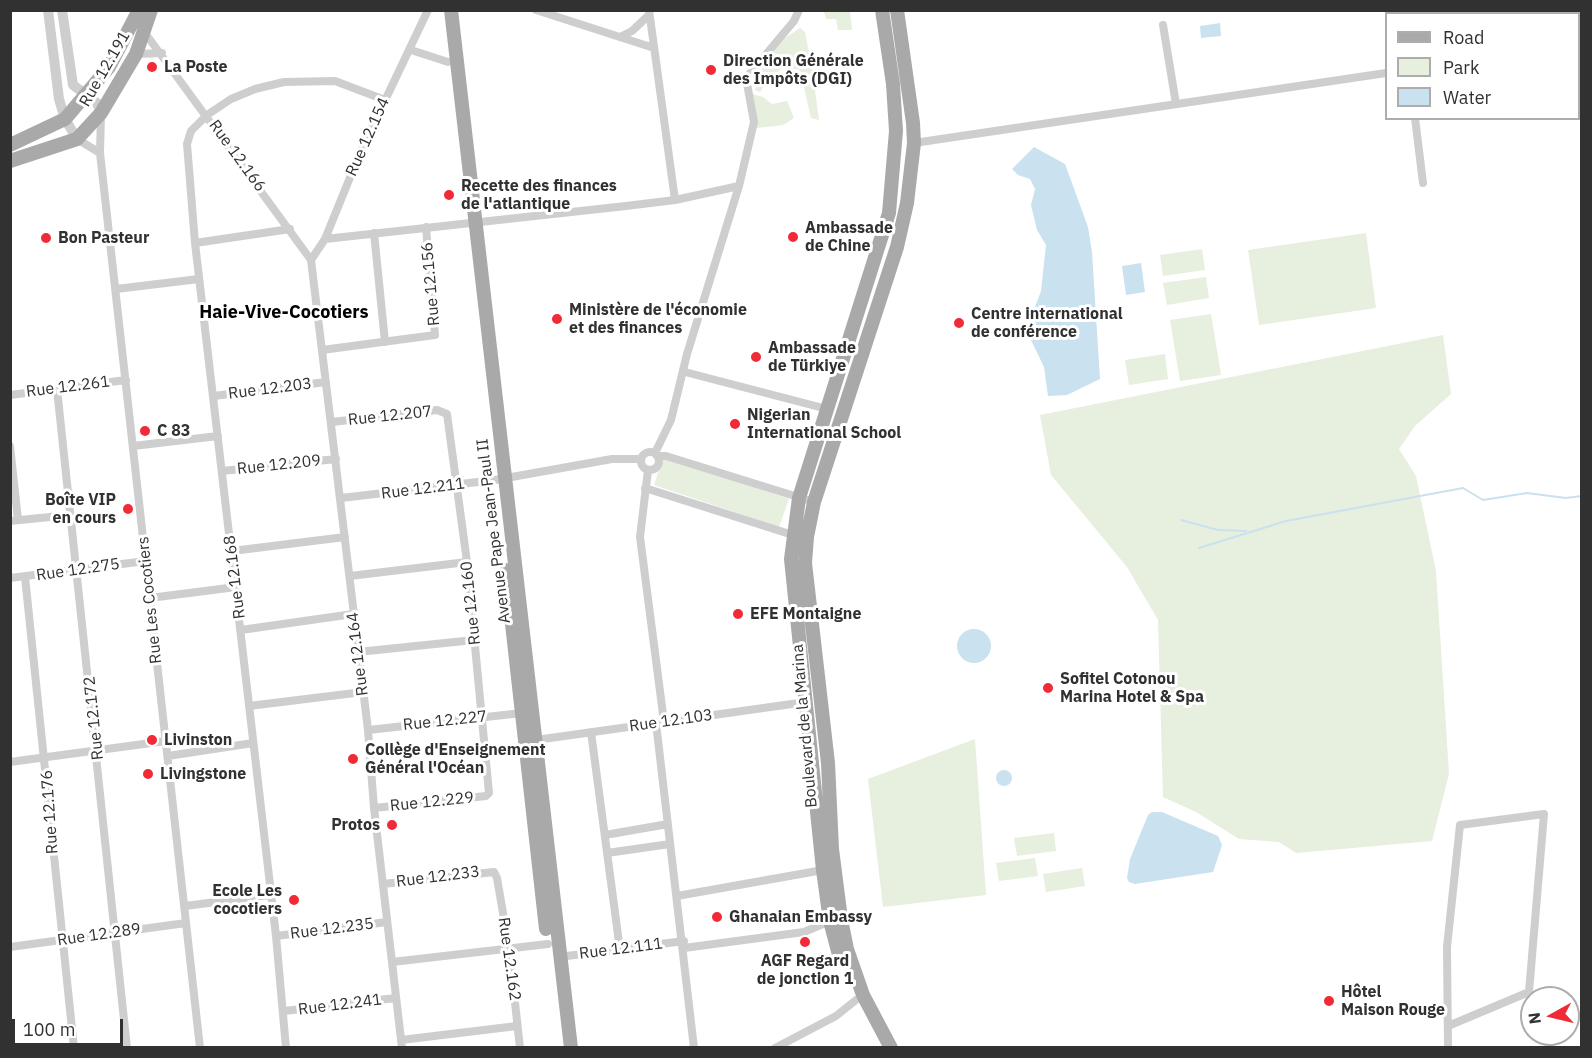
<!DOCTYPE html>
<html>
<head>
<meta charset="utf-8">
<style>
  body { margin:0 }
  #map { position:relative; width:1592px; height:1058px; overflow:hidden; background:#fff; font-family:"IBM Plex Sans",sans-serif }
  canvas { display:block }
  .frame { position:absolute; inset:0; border:12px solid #313131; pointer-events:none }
  .legend { position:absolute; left:1385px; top:12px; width:195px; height:108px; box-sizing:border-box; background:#fff; border:2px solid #adadad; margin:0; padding:8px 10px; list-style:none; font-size:18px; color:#313131 }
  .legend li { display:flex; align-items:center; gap:12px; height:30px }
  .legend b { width:30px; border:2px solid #adadad }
  .north { position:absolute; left:1520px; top:986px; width:60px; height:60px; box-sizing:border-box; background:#fff; border:2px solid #adadad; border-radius:50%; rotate:262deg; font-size:16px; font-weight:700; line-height:24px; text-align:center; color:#313131 }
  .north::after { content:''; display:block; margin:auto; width:21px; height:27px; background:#f12a37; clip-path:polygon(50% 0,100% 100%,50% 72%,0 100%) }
  .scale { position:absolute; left:12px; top:1019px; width:111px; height:27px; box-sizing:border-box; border:3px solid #313131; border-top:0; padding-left:8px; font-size:18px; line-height:21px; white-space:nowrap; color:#313131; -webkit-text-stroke:4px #fff; paint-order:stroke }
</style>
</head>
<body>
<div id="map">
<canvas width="1592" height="1058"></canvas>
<div class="frame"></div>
<ul class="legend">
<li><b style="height:8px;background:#a9a9a9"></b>Road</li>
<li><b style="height:16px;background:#e7efdf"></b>Park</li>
<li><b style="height:16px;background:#cae1ef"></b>Water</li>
</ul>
<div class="north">N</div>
<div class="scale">100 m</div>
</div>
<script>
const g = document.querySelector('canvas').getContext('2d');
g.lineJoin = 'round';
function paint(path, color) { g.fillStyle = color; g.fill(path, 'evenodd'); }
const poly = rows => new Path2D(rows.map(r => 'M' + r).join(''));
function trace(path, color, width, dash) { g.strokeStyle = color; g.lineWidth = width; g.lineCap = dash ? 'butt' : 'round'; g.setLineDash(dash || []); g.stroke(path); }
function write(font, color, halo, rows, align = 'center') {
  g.font = font + ' "IBM Plex Sans",sans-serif'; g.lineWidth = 6; g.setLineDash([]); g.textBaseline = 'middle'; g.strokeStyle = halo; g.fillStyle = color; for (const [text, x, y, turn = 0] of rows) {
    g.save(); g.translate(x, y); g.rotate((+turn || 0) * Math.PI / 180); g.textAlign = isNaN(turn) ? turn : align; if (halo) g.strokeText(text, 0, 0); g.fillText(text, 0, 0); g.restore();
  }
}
paint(poly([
  [821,11,850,11,852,30,838,30,836,19,826,19,824,12],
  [800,28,805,32,812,68,819,120,811,118,800,70,784,67,767,81,760,92,755,90,761,70,772,57,776,44],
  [753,94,763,97,772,104,787,101,794,118,783,125,757,128],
  [1366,233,1376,308,1259,325,1248,250],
  [1202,249,1205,270,1163,276,1160,255],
  [1206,277,1209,298,1167,305,1163,283],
  [1211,314,1221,375,1180,381,1170,320],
  [1443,335,1451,394,1415,426,1399,449,1416,476,1436,571,1449,774,1432,841,1296,853,1279,842,1239,839,1196,812,1163,797,1158,620,1127,567,1051,475,1040,415],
  [1165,354,1168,379,1129,385,1125,360],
  [663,457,789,499,779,527,654,485],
  [975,739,986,895,883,907,868,779],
  [1054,833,1056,851,1017,856,1014,838],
  [1035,858,1038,876,999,881,996,863],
  [1082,868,1085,886,1046,892,1043,874]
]), '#e7efdf');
paint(poly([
  [1220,23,1221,36,1201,38,1200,26],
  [1034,147,1065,164,1088,227,1092,252,1100,379,1067,395,1048,396,1044,367,1031,340,1036,329,1032,315,1041,291,1046,245,1037,230,1031,205,1035,189,1030,179,1018,175,1012,169],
  [1141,263,1145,292,1126,295,1122,266],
  '957 646a17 17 0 1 1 34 0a17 17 0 1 1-34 0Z',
  '996 778a8 8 0 1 1 16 0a8 8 0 1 1-16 0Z',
  [1152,812,1162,812,1218,836,1222,845,1213,872,1135,884,1129,882,1127,878,1130,859,1148,815]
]), '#cae1ef');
trace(poly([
  [1181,520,1218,530,1246,531],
  [1199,548,1286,521,1463,488,1483,500,1527,493,1566,498,1582,496]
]), '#cae1ef', 2);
trace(poly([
  [536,10,654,48],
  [649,10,675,200],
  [1412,10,1412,14],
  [1163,25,1176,104],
  [145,33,311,260,368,730,374,808,402,1048],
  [620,37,632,31,649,15],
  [411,50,448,62],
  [136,54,162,53],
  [101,114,100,153,200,1048],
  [1415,118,1423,183],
  [77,139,100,153],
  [914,143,1386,73],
  [374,233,385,342],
  [325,239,626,206,675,200,739,186,754,122,746,78,794,21,799,10],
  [195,243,290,229],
  [311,260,325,239,360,153,428,10],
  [116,289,199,279],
  [322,350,435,335,426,227],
  [685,372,827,409],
  [57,389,127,1048],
  [10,395,126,380],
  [214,396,326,382],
  [332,422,437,410,447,414,467,562,489,793,486,796,374,808],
  [10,446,18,520],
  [133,446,218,436],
  '641 461a9 9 0 1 1 18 0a9 9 0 1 1-18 0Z',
  [655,453,671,420,687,354,739,186],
  [657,456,666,456,814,502],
  [648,470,640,537,664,722],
  [222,471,336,459],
  [645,488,796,536],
  [341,498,495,480,612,459,641,459],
  [10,521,70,515],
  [232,551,345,537],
  [350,576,467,562],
  [25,577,74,1048],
  [10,578,146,561],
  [150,598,236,587],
  [241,630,353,614],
  [358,652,474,640],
  [249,706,363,692],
  [656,723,694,1048],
  [368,730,522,713],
  [591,732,620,950],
  [536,740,806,702],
  [168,756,253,743],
  [10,762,166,741],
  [605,835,668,824],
  [607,853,670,844],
  [383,884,494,872,497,878,509,948,520,1048],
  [677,896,823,870],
  [185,906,270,895],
  [276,936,387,922],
  [10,947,186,923],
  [684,948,804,932,830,921],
  [559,957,684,941],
  [392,962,548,944],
  [284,1011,396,998],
  [401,1040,517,1026],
  [286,1048,276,936,195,243,187,144,191,131,207,115,231,99,255,89,284,82,335,81,385,100],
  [775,1048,836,1016,856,1000],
  [1448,1048,1447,947,1460,825,1544,814,1529,992,1448,1026]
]), '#cecece', 8);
trace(poly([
  [48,10,59,99,65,119,77,139],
  [62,10,73,85,97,103,101,113]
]), '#cecece', 10);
trace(poly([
  [451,10,571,1048],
  [10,145,65,119,109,67,139,10],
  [10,161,77,139,101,113,136,54,151,10],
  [506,570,546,929],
  [839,955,830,921,823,870,791,559,799,498,889,213,896,131,893,84,882,10],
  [891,1048,863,995,847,949,841,919,832,849,828,763,805,563,807,537,814,502,897,247,907,203,914,143,913,123,897,10]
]), '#a9a9a9', 14);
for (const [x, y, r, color] of [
  [152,67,6,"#f12a37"],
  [711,70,6,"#f12a37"],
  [449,195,6,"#f12a37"],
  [793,237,6,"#f12a37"],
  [46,238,6,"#f12a37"],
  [557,319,6,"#f12a37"],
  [959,323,6,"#f12a37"],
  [756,357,6,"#f12a37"],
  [735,424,6,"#f12a37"],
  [145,431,6,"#f12a37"],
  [128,509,6,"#f12a37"],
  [738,614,6,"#f12a37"],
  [1048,688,6,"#f12a37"],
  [152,740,6,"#f12a37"],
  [353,759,6,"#f12a37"],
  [148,774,6,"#f12a37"],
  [392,825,6,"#f12a37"],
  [294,900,6,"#f12a37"],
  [717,917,6,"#f12a37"],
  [805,942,6,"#f12a37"],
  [1329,1001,6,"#f12a37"]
]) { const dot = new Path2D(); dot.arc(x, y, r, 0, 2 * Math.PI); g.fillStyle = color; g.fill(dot); trace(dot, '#fff', 2); }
write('bold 16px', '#313131', '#fff', [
  ["Direction Générale",723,61],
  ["des Impôts (DGI)",723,79],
  ["La Poste",164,67],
  ["Recette des finances",461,186],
  ["de l'atlantique",461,204],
  ["Ambassade",805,228],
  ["de Chine",805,246],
  ["Bon Pasteur",58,238],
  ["Ministère de l'économie",569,310],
  ["et des finances",569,328],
  ["Centre international",971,314],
  ["de conférence",971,332],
  ["Ambassade",768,348],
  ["de Türkiye",768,366],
  ["Nigerian",747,415],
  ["International School",747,433],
  ["C 83",157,431],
  ["Boîte VIP",116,500,"right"],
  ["en cours",116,518,"right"],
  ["EFE Montaigne",750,614],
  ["Sofitel Cotonou",1060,679],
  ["Marina Hotel & Spa",1060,697],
  ["Livinston",164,740],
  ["Collège d'Enseignement",365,750],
  ["Général l'Océan",365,768],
  ["Livingstone",160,774],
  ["Protos",380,825,"right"],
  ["Ecole Les",282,891,"right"],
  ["cocotiers",282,909,"right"],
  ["Ghanaian Embassy",729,917],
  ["AGF Regard",805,961,"center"],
  ["de jonction 1",805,979,"center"],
  ["Hôtel",1341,992],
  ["Maison Rouge",1341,1010]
], 'left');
write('16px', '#313131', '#fff', [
  ["Rue 12.191",105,69,-60],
  ["Rue 12.154",368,137,-66],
  ["Rue 12.166",237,156,54],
  ["Rue 12.156",431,284,-95],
  ["Rue 12.261",68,387,-7],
  ["Rue 12.203",270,389,-7],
  ["Rue 12.207",390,416,-6],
  ["Rue 12.209",279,465,-6],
  ["Rue 12.211",423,489,-7],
  ["Avenue Pape Jean-Paul II",494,531,-97],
  ["Rue 12.275",78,570,-8],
  ["Rue 12.168",235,577,-97],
  ["Rue Les Cocotiers",150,600,-96],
  ["Rue 12.160",471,603,-96],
  ["Rue 12.164",358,654,-97],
  ["Rue 12.172",94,718,-96],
  ["Rue 12.227",445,721,-6],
  ["Rue 12.103",671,721,-8],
  ["Boulevard de la Marina",805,726,-95],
  ["Rue 12.229",432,802,-6],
  ["Rue 12.176",50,812,-94],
  ["Rue 12.233",438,877,-7],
  ["Rue 12.235",332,929,-7],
  ["Rue 12.289",99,935,-8],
  ["Rue 12.111",621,949,-7],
  ["Rue 12.162",509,959,82],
  ["Rue 12.241",340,1005,-7]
]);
write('bold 18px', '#000', '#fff', [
  ["Haie-Vive-Cocotiers",284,313]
]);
</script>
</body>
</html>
